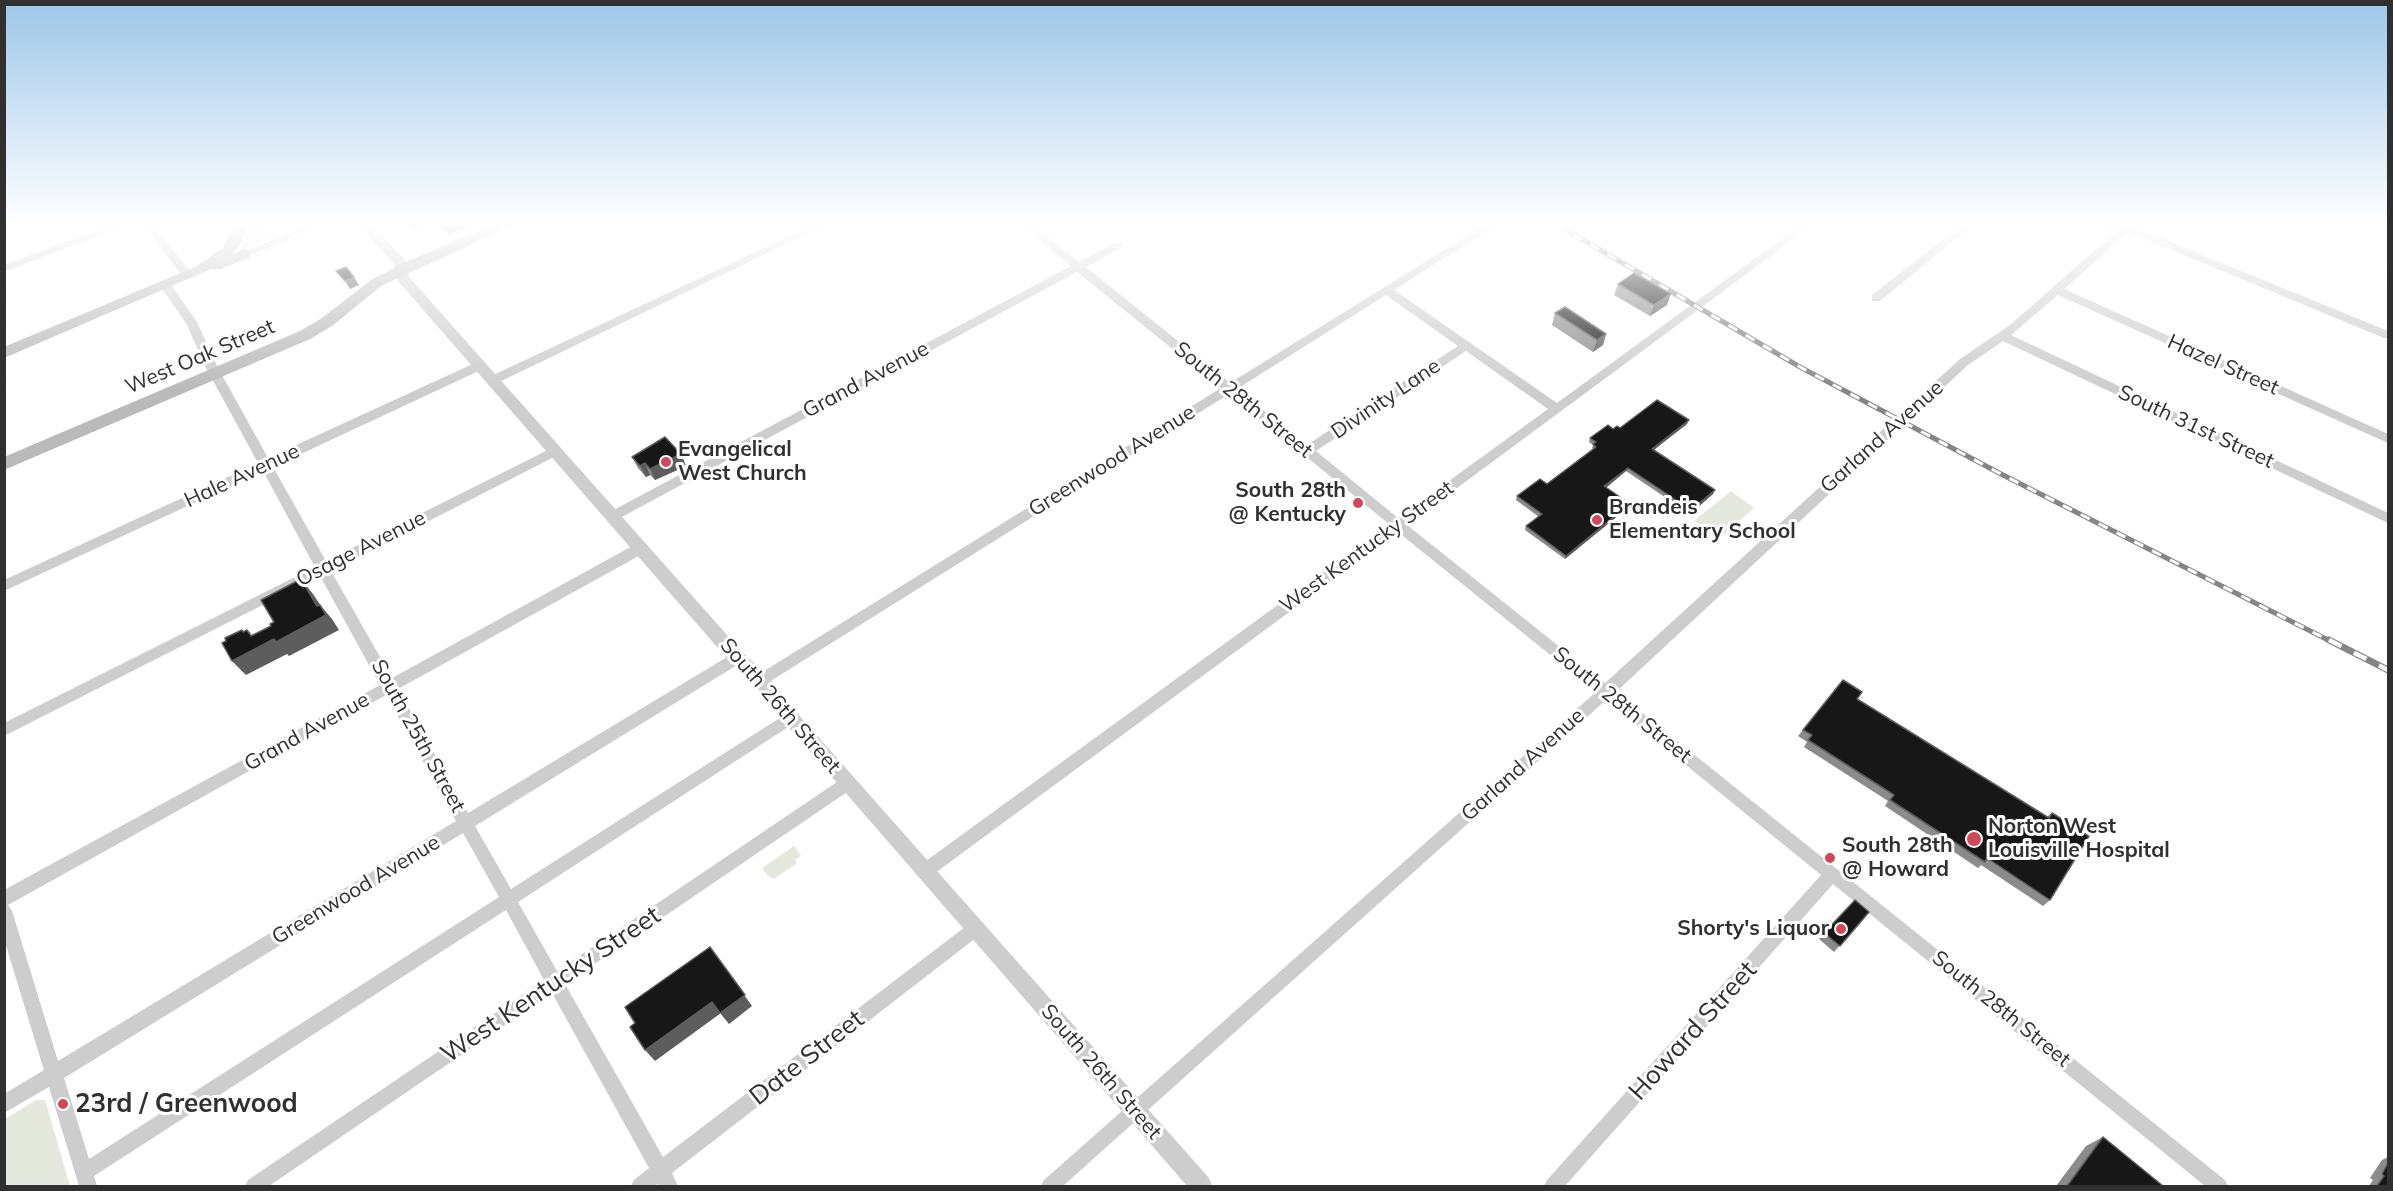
<!DOCTYPE html>
<html>
<head>
<meta charset="utf-8">
<style>
  body { margin:0 }
  #map { position:relative; width:2393px; height:1191px; overflow:hidden; background:#fff; font-family:Mulish,sans-serif }
  canvas { display:block }
  .frame { position:absolute; inset:0; border:6px solid #303030; pointer-events:none }
</style>
</head>
<body>
<div id="map">
<canvas width="2393" height="1191"></canvas>
<div class="frame"></div>
</div>
<script>
const g = document.querySelector('canvas').getContext('2d');
g.lineJoin = 'round';
function paint(path, color) { g.fillStyle = color; g.fill(path, 'evenodd'); }
const poly = rows => new Path2D(rows.map(r => 'M' + r).join(''));
function trace(path, color, width, dash) { g.strokeStyle = color; g.lineWidth = width; g.lineCap = dash ? 'butt' : 'round'; g.setLineDash(dash || []); g.stroke(path); }
function write(font, color, halo, rows, align = 'center') {
  g.font = font + ' Mulish,sans-serif'; g.lineWidth = 6; g.setLineDash([]); g.textBaseline = 'middle'; g.strokeStyle = halo; g.fillStyle = color; for (const [text, x, y, turn = 0] of rows) {
    g.save(); g.translate(x, y); g.rotate((+turn || 0) * Math.PI / 180); g.textAlign = isNaN(turn) ? turn : align; if (halo) g.strokeText(text, 0, 0); g.fillText(text, 0, 0); g.restore();
  }
}
paint(poly([
  [252,224,257,224,269,239,241,249],
  [1731,491,1754,508,1720,538,1694,521],
  [794,846,801,856,795,860,797,863,774,879,768,876,762,868],
  [36,1100,45,1100,70,1186,5,1186,5,1119]
]), '#e4e8dd');
paint(poly([
  [113,224,128,224,4,272,4,265,113,224],
  [143,224,153,224,192,274,192,278,184,278,143,224],
  [310,224,324,224,249,256,241,256,240,254,310,224],
  [815,224,828,224,497,383,489,383,487,380,489,377,815,224],
  [1020,224,1031,224,1079,262,1115,243,1123,243,1123,247,1086,267,1230,383,1486,224,1498,224,1394,290,1557,403,1802,224,1814,224,1407,525,1605,683,1960,359,2010,325,2117,231,2094,226,2093,224,2136,224,2134,227,2388,331,2388,339,2384,338,2128,232,2064,289,2388,434,2388,443,2058,295,2011,335,2388,513,2388,523,2003,341,1968,365,1616,692,2225,1180,2228,1186,2205,1186,1833,884,1565,1186,1544,1186,1547,1180,1821,875,1606,700,1063,1186,1041,1186,1044,1180,1596,692,1398,532,931,876,925,878,919,876,917,871,919,866,1389,524,1229,394,766,684,761,686,756,684,754,680,756,676,1221,388,1077,272,618,519,608,519,607,516,608,513,1071,266,1020,224],
  [1386,295,1458,346,1307,445,1237,389,1386,295],
  [1466,351,1548,409,1398,518,1316,451,1466,351],
  [1963,224,1974,224,1880,301,1872,301,1872,295,1963,224],
  [166,282,170,283,197,322,217,366,268,458,477,362,481,361,487,365,485,368,273,467,326,561,552,448,556,447,562,451,560,454,331,571,392,678,636,544,646,544,648,548,646,552,398,689,468,813,732,654,742,654,744,658,742,662,475,826,511,889,786,714,791,712,796,714,798,718,796,722,518,902,557,971,843,778,848,776,853,778,856,783,853,788,565,984,663,1157,969,924,975,921,981,924,983,929,981,934,672,1173,678,1186,659,1186,658,1184,654,1186,631,1186,634,1180,649,1168,552,993,269,1186,245,1186,248,1180,544,980,506,910,94,1176,97,1186,79,1186,49,1087,4,1113,4,1094,44,1070,4,939,4,890,380,685,320,576,4,736,4,723,315,567,263,471,4,591,4,580,258,463,205,366,186,323,160,286,166,282],
  [386,695,456,821,58,1061,12,911,8,905,386,695],
  [463,833,499,897,89,1159,64,1078,463,833]
]), '#cdcdcd');
paint(poly([
  [358,224,371,224,405,260,409,277,743,653,767,675,797,713,1209,1178,1212,1186,1187,1186,785,723,755,685,731,663,398,281,394,264,358,224]
]), '#cdcdcd');
paint(poly([
  [234,224,248,224,242,241,234,253,245,249,250,251,250,257,221,269,211,269,4,358,4,347,195,267,223,248,234,224],
  [496,224,515,224,381,286,332,326,310,339,4,470,4,457,300,331,322,318,371,280,410,260,496,224]
]), '#bababa');
const railFar1 = poly([
  [1556,224,1800,367,2001,474,2332,642]
]);
const rail = poly([
  [2329,640,2388,670]
]);
trace(railFar1, '#858585', 5);
trace(rail, '#858585', 7);
trace(railFar1, '#fff', 3, [10]);
trace(rail, '#fff', 4.5, [14]);
paint(poly([
  [434,224,474,224,450,234],
  [1618,284,1667,305,1650,316,1614,295],
  [1555,313,1606,334,1603,345,1593,352,1552,325],
  [1687,424,1653,450,1713,494,1690,514,1626,471,1606,488,1631,510,1623,516,1620,514,1565,559,1525,530,1526,526,1539,517,1516,500,1517,496,1547,484,1593,449,1592,448,1593,445,1589,442,1590,438,1613,429],
  [681,454,686,466,655,480,650,475,646,477,638,468,632,457],
  [1857,699,2047,817,2052,813,2050,900,2043,906,1981,865,1978,868,1885,806,1888,801,1804,747,1807,742,1798,736,1803,730],
  [1855,900,1869,912,1834,952,1819,939],
  [2103,1137,2163,1186,2056,1186,2086,1146],
  [2388,1157,2388,1186,2369,1186,2373,1180,2370,1178,2382,1160]
]), '#8b8b8b');
paint(poly([
  [412,224,423,224,414,228],
  [444,224,474,224,450,234],
  [354,277,359,285,350,289,345,281],
  [1671,294,1667,305,1650,316,1654,305],
  [1606,334,1603,345,1593,352,1597,340],
  [1689,420,1687,424,1650,453,1652,449],
  [681,454,686,466,655,480,650,469],
  [645,463,650,475,646,477,640,466],
  [1628,468,1626,471,1603,490,1604,486],
  [1715,490,1713,494,1690,514,1691,510],
  [1633,506,1631,510,1623,516,1625,512],
  [1622,510,1620,514,1565,559,1566,556],
  [301,579,313,594,321,606,332,619,339,630,289,656,287,654,246,675,232,661,251,636,247,630,261,645,317,606],
  [710,947,752,1006,729,1024,720,1013],
  [712,1002,721,1013,655,1061,645,1050]
]), '#5d5d5d');
const building = poly([
  [346,267,354,277,345,281,336,271,346,267],
  [1634,273,1671,294,1654,305,1618,284,1634,273],
  [1565,307,1606,334,1597,340,1555,313,1565,307],
  [1657,400,1689,420,1652,449,1715,490,1691,510,1628,468,1604,486,1633,506,1625,512,1622,510,1566,556,1526,526,1542,514,1517,496,1540,479,1547,484,1596,447,1593,444,1596,442,1590,438,1608,425,1613,429,1617,426,1620,428,1657,400],
  [665,437,681,454,650,469,645,463,640,466,632,457,665,437],
  [301,579,317,606,320,605,326,615,276,642,274,639,232,661,222,643,226,641,225,638,242,630,243,632,247,630,251,636,271,626,270,624,274,622,261,600,301,579],
  [1843,680,1862,692,1857,699,2049,818,2052,813,2089,836,2050,900,1987,858,1985,862,1890,800,1894,795,1808,740,1812,735,1803,730,1843,680],
  [1855,900,1869,912,1840,946,1824,933,1855,900],
  [710,947,745,995,720,1013,712,1002,645,1050,630,1027,635,1023,625,1007,710,947],
  [2103,1137,2163,1186,2067,1186,2103,1137],
  [2388,1163,2388,1186,2377,1186,2384,1176,2382,1174,2388,1163]
]);
paint(building, '#171717');
trace(building, '#5d5d5d', 1.5);
const sky = g.createLinearGradient(0, 0, 0, 391);
sky.addColorStop(0, '#9dc6e8');
sky.addColorStop(0.57, '#fff');
sky.addColorStop(1, '#ffffff00');
g.fillStyle = sky;
g.fillRect(0, 0, 2393, 391);
for (const [x, y, r, color] of [
  [666,462,6,"#d2475a"],
  [1358,503,6,"#d2475a"],
  [1597,520,6,"#d2475a"],
  [1974,839,8,"#d2475a"],
  [1830,858,6,"#d2475a"],
  [1841,929,6,"#d2475a"],
  [63,1104,6,"#d2475a"]
]) { const dot = new Path2D(); dot.arc(x, y, r, 0, 2 * Math.PI); g.fillStyle = color; g.fill(dot); trace(dot, '#fff', 2); }
write('21px', '#303030', '#fff', [
  ["West Oak Street",200,357,-23],
  ["Hazel Street",2223,365,24],
  ["Grand Avenue",866,380,-28],
  ["Divinity Lane",1386,399,-34],
  ["South 28th Street",1243,400,39],
  ["South 31st Street",2196,427,25],
  ["Garland Avenue",1882,437,-42],
  ["Greenwood Avenue",1112,461,-32],
  ["Hale Avenue",242,476,-25],
  ["West Kentucky Street",1367,547,-36],
  ["Osage Avenue",361,549,-27],
  ["South 28th Street",1622,705,39],
  ["South 26th Street",780,706,49],
  ["Grand Avenue",307,732,-29],
  ["South 25th Street",418,736,61],
  ["Garland Avenue",1523,765,-42],
  ["Greenwood Avenue",356,890,-31],
  ["South 28th Street",2001,1009,39],
  ["South 26th Street",1101,1072,49]
]);
write('bold 21px', '#303030', '#fff', [
  ["Evangelical",678,450],
  ["West Church",678,474],
  ["South 28th",1346,491,"right"],
  ["@ Kentucky",1346,515,"right"],
  ["Brandeis",1609,508],
  ["Elementary School",1609,532],
  ["Norton West",1988,827],
  ["Louisville Hospital",1988,851],
  ["South 28th",1842,846],
  ["@ Howard",1842,870],
  ["Shorty's Liquor",1829,929,"right"]
], 'left');
write('26px', '#303030', '#fff', [
  ["West Kentucky Street",551,985,-34],
  ["Howard Street",1693,1031,-48],
  ["Date Street",807,1058,-38]
]);
write('bold 26px', '#303030', '#fff', [
  ["23rd / Greenwood",75,1104]
], 'left');
</script>
</body>
</html>
